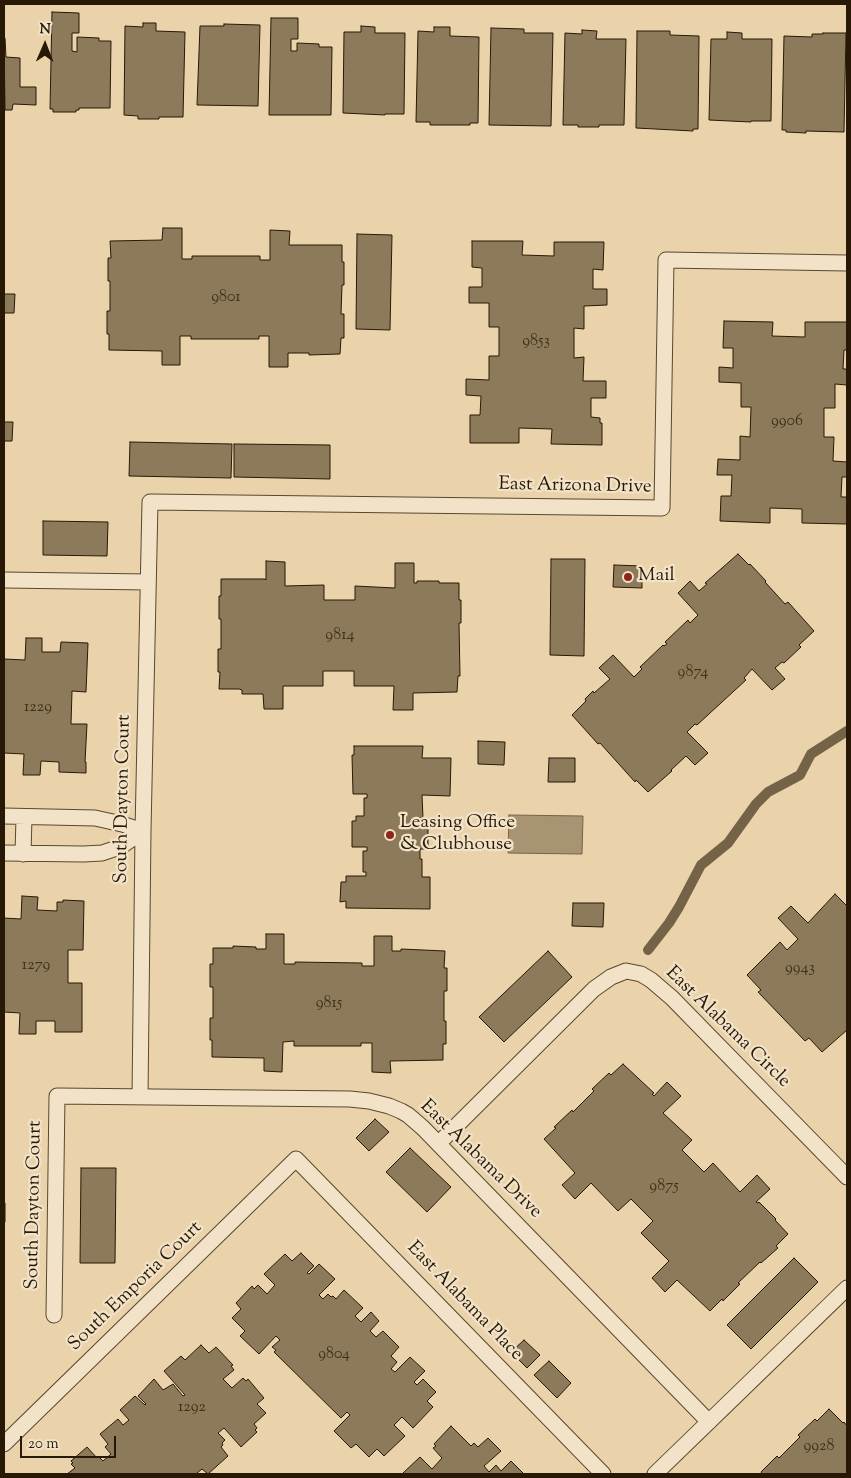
<!DOCTYPE html>
<html>
<head>
<meta charset="utf-8">
<style>
  body { margin:0 }
  #map { position:relative; width:851px; height:1478px; overflow:hidden; background:#ead3ab; font-family:"Sorts Mill Goudy",serif }
  canvas { display:block }
  .frame { position:absolute; inset:0; border:5px solid #271905; pointer-events:none }
  .north { position:absolute; left:20px; top:20px; width:50px; height:50px; -webkit-text-stroke:4px #f1e2c8; paint-order:stroke; rotate:1deg; font-size:14px; font-weight:700; line-height:20px; text-align:center; color:#271905 }
  .north::after { content:''; display:block; margin:auto; width:18px; height:22px; background:#271905; clip-path:polygon(50% 0,100% 100%,50% 72%,0 100%) }
  .scale { position:absolute; left:20px; top:1436px; width:96px; height:22px; box-sizing:border-box; border:2px solid #271905; border-top:0; padding-left:6px; font-size:15px; line-height:18px; white-space:nowrap; color:#271905; -webkit-text-stroke:4px #f1e2c8; paint-order:stroke }
</style>
</head>
<body>
<div id="map">
<canvas width="851" height="1478"></canvas>
<div class="frame"></div>
<div class="north">N</div>
<div class="scale">20 m</div>
</div>
<script>
const g = document.querySelector('canvas').getContext('2d');
g.lineJoin = 'round';
function paint(path, color) { g.fillStyle = color; g.fill(path, 'evenodd'); }
const poly = rows => new Path2D(rows.map(r => 'M' + r).join(''));
function trace(path, color, width, dash) { g.strokeStyle = color; g.lineWidth = width; g.lineCap = dash ? 'butt' : 'round'; g.setLineDash(dash || []); g.stroke(path); }
function write(font, color, halo, rows, align = 'center') {
  g.font = font + ' "Sorts Mill Goudy",serif'; g.lineWidth = 4.5; g.setLineDash([]); g.textBaseline = 'middle'; g.strokeStyle = halo; g.fillStyle = color; for (const [text, x, y, turn = 0] of rows) {
    g.save(); g.translate(x, y); g.rotate((+turn || 0) * Math.PI / 180); g.textAlign = isNaN(turn) ? turn : align; if (halo) g.strokeText(text, 0, 0); g.fillText(text, 0, 0); g.restore();
  }
}
const water = poly([
  [509,815,583,816,582,854,508,853,509,815]
]);
paint(water, '#a89473');
trace(water, '#746347', 1);
trace(poly([
  [648,950,669,923,679,907,701,865,728,843,756,804,768,792,800,775,811,754,847,731]
]), '#746347', 10);
const building = poly([
  [52,12,79,13,79,33,72,33,72,51,77,52,77,37,99,38,99,41,111,41,110,108,79,108,79,110,76,110,76,112,53,112,53,109,50,109,52,12],
  [271,18,298,18,298,39,291,39,291,51,297,51,297,43,319,44,319,47,332,47,331,115,269,115,271,18],
  [143,23,156,23,156,31,185,32,183,117,159,117,159,119,138,119,138,116,124,115,125,26,143,27,143,23],
  [224,24,260,25,258,106,197,105,200,26,224,26,224,24],
  [361,26,375,27,375,33,405,33,404,114,385,114,385,115,343,113,344,32,361,32,361,26],
  [434,27,450,27,450,36,479,37,478,123,470,123,470,125,430,125,430,122,416,122,418,31,434,32,434,27],
  [491,28,524,29,524,33,553,33,551,126,489,125,491,28],
  [582,30,597,31,596,39,626,39,624,125,599,125,599,127,578,127,578,125,563,125,565,33,582,34,582,30],
  [637,31,670,31,670,35,699,36,698,129,693,129,693,131,636,128,637,31],
  [727,32,742,33,742,39,772,39,771,121,751,121,751,122,709,120,711,39,727,39,727,32],
  [823,33,846,33,844,132,806,131,806,133,786,132,786,130,782,130,784,36,812,37,812,34,823,34,823,33],
  [4,38,5,38,6,57,20,58,20,87,36,87,36,105,13,104,12,110,5,110,4,38],
  [163,228,182,228,182,259,192,259,192,256,260,256,260,260,270,260,270,230,290,231,289,245,342,245,342,262,344,262,344,285,342,285,341,314,344,314,344,338,341,338,340,354,309,355,309,353,288,353,288,367,269,367,269,336,259,336,259,339,191,339,191,336,180,336,180,365,162,365,162,351,109,350,109,334,107,334,107,311,110,311,110,281,108,281,108,258,111,258,110,241,162,240,163,228],
  [357,234,392,235,390,330,356,329,357,234],
  [472,241,523,241,522,255,554,256,554,242,604,242,603,270,593,269,593,289,607,289,607,305,584,306,584,329,574,328,574,358,584,357,583,381,606,381,606,398,591,398,591,417,600,418,600,423,602,423,602,445,551,444,552,429,519,428,519,443,470,443,470,415,480,415,481,396,466,395,466,379,489,380,489,356,499,356,499,327,489,327,489,303,469,303,469,287,482,287,482,268,472,267,472,241],
  [4,294,15,294,14,313,4,313,4,294],
  [724,321,773,322,772,336,805,337,805,322,847,322,847,350,844,350,843,369,847,369,847,385,835,384,835,408,824,408,824,437,834,437,833,461,847,462,847,477,842,477,841,497,847,497,847,524,802,523,802,509,770,508,770,523,720,521,721,496,731,496,732,475,717,475,718,459,740,460,740,436,750,437,751,407,741,407,741,383,719,382,719,367,733,368,733,348,723,348,724,321],
  [4,422,13,422,12,441,4,441,4,422],
  [130,442,232,444,231,478,129,476,130,442],
  [234,444,330,445,330,479,234,477,234,444],
  [43,521,108,522,107,556,43,555,43,521],
  [738,554,749,565,750,564,766,581,765,582,785,604,788,602,814,631,799,645,801,647,784,663,782,662,775,668,785,679,772,690,752,669,744,678,746,680,697,725,695,724,687,732,708,753,695,765,686,756,671,770,672,771,648,792,636,780,635,782,600,743,598,744,572,715,586,701,585,699,593,691,594,693,610,679,599,668,613,655,634,677,642,669,640,667,663,645,664,646,667,644,665,642,688,620,690,623,698,615,678,593,690,581,699,591,707,584,705,583,738,554],
  [551,559,585,559,584,656,550,655,551,559],
  [266,561,285,562,285,586,324,585,324,600,355,600,355,586,395,588,395,563,414,563,414,583,417,583,417,581,439,581,439,583,459,583,459,600,461,600,461,623,459,623,460,676,458,676,457,692,413,693,413,710,393,710,394,686,354,686,354,671,323,671,323,686,283,686,283,709,264,709,263,694,242,694,242,690,239,689,219,689,220,672,218,672,218,649,221,649,221,619,219,619,219,596,221,596,221,579,265,579,266,580,266,561],
  [614,565,642,566,642,588,613,587,614,565],
  [26,638,42,638,42,652,60,652,61,642,88,643,86,692,72,691,71,724,87,724,85,762,86,762,86,773,59,772,59,762,41,761,40,775,23,775,24,754,4,753,4,659,25,660,26,638],
  [478,741,505,742,504,765,478,764,478,741],
  [354,746,423,746,422,758,451,758,450,796,422,795,423,818,419,818,419,822,428,822,428,849,420,849,420,859,422,859,422,877,430,877,430,909,346,908,346,901,340,902,341,882,346,882,346,876,366,876,366,872,363,872,363,851,367,851,367,847,352,847,352,821,356,821,356,816,364,816,364,798,367,798,367,794,353,794,352,755,354,755,354,746],
  [549,758,575,758,575,782,548,782,549,758],
  [835,894,846,905,847,904,847,1030,822,1052,809,1038,805,1041,758,992,761,990,747,975,780,942,787,950,798,939,778,918,791,906,808,923,835,894],
  [22,896,38,897,37,910,57,911,57,902,63,902,63,900,84,901,83,950,68,950,68,983,82,983,82,1032,55,1032,55,1021,36,1021,36,1034,19,1034,20,1013,4,1012,4,918,21,919,22,896],
  [573,903,604,903,603,927,572,926,573,903],
  [266,934,284,934,284,964,295,964,295,962,362,963,362,966,374,966,374,936,392,936,392,951,401,951,401,949,445,951,444,968,447,968,447,991,444,991,444,1021,446,1021,446,1044,443,1044,443,1060,390,1061,391,1073,372,1072,372,1043,361,1043,361,1046,294,1046,294,1041,283,1042,282,1072,264,1071,264,1058,212,1057,212,1040,210,1040,210,1018,213,1018,213,987,210,987,210,964,213,964,213,948,233,948,233,946,256,947,256,949,266,949,266,934],
  [548,951,572,977,504,1042,479,1017,548,951],
  [623,1064,654,1093,652,1094,654,1096,667,1082,681,1096,663,1113,692,1140,682,1150,704,1172,713,1163,740,1192,757,1175,770,1189,756,1202,758,1203,759,1202,776,1219,775,1220,788,1234,776,1246,778,1248,761,1263,760,1262,738,1283,740,1284,723,1301,722,1299,710,1311,677,1280,665,1292,652,1278,669,1261,641,1233,653,1221,631,1199,618,1211,591,1183,575,1199,562,1185,575,1173,544,1139,556,1128,554,1127,572,1110,573,1112,594,1091,592,1089,609,1073,611,1075,623,1064],
  [375,1119,389,1132,369,1151,356,1138,375,1119],
  [410,1148,451,1187,427,1212,386,1172,410,1148],
  [81,1168,116,1168,115,1263,80,1263,81,1168],
  [4,1203,5,1203,5,1222,4,1222,4,1203],
  [301,1253,314,1266,307,1273,309,1274,319,1264,335,1279,319,1295,323,1299,328,1294,331,1297,333,1296,336,1299,344,1290,363,1308,355,1316,361,1322,371,1312,379,1321,370,1331,376,1337,383,1331,399,1347,391,1356,397,1362,391,1369,395,1372,410,1357,425,1371,414,1382,417,1385,423,1379,436,1392,427,1401,433,1407,413,1428,402,1417,394,1425,405,1436,384,1456,377,1449,369,1457,356,1444,351,1448,334,1431,350,1415,347,1412,341,1418,274,1352,276,1350,272,1347,280,1340,276,1336,259,1354,240,1336,245,1331,232,1318,241,1309,236,1303,252,1286,254,1289,258,1285,267,1294,275,1285,264,1274,285,1254,292,1261,301,1253],
  [794,1258,818,1282,751,1349,727,1325,794,1258],
  [524,1340,540,1355,527,1368,511,1352,524,1340],
  [201,1345,209,1353,216,1347,233,1365,231,1366,234,1370,223,1379,232,1388,243,1378,246,1381,248,1379,264,1398,257,1404,266,1413,254,1424,257,1428,255,1430,257,1432,241,1447,224,1428,218,1433,225,1440,222,1443,223,1445,221,1447,228,1456,208,1474,202,1469,197,1473,199,1474,67,1474,75,1468,71,1464,73,1463,71,1461,87,1447,97,1458,99,1457,103,1461,111,1454,105,1447,108,1444,100,1434,118,1419,123,1425,129,1420,120,1410,135,1396,145,1405,146,1404,138,1396,154,1379,163,1390,173,1384,183,1396,185,1395,164,1371,181,1356,185,1360,201,1345],
  [549,1361,571,1383,557,1398,534,1375,549,1361],
  [829,1409,843,1423,844,1422,847,1426,847,1474,762,1474,761,1472,777,1456,779,1458,800,1437,798,1435,815,1419,817,1421,829,1409],
  [451,1426,471,1446,474,1443,478,1447,488,1438,501,1451,484,1466,489,1472,496,1465,501,1471,511,1461,524,1474,402,1474,420,1457,432,1469,442,1458,433,1448,436,1446,434,1444,451,1426]
]);
paint(building, '#8c7a5b');
trace(building, '#271905', 1);
const lane = poly([
  [4,580,148,582],
  [4,816,95,818,122,824,143,831],
  [4,853,84,854,102,853,120,847,143,831],
  [23,854,24,817],
  [140,1097,143,831,150,502,662,508,666,260,847,263],
  [439,1143,594,989,611,977,626,971,641,974,651,980,672,998,847,1177],
  [54,1315,57,1096,350,1099,369,1101,389,1106,401,1111,408,1115,423,1128,709,1422],
  [4,1444,296,1159,603,1474],
  [655,1474,847,1288]
]);
trace(lane, '#58482e', 17);
trace(lane, '#f1e2c8', 15);
for (const [x, y, r, color] of [
  [628,577,5,"#8f2418"],
  [390,835,5,"#8f2418"]
]) { const dot = new Path2D(); dot.arc(x, y, r, 0, 2 * Math.PI); g.fillStyle = color; g.fill(dot); trace(dot, '#f1e2c8', 2); }
write('16px', '#40311a', null, [
  ["9801",226,298],
  ["9853",536,342],
  ["9906",787,422],
  ["9814",340,636],
  ["9874",693,673],
  ["1229",38,708],
  ["1279",36,966],
  ["9943",800,969],
  ["9815",329,1004],
  ["9875",664,1187],
  ["9804",334,1355],
  ["1292",192,1408],
  ["9928",819,1447]
]);
write('19px', '#271905', '#f1e2c8', [
  ["East Arizona Drive",575,487,1],
  ["South Dayton Court",124,799,-89],
  ["East Alabama Circle",727,1028,44],
  ["East Alabama Drive",480,1160,44],
  ["South Dayton Court",35,1205,-89],
  ["South Emporia Court",136,1287,-44],
  ["East Alabama Place",464,1302,46]
]);
write('19px', '#271905', '#f1e2c8', [
  ["Mail",638,577],
  ["Leasing Office",400,824],
  ["& Clubhouse",400,846]
], 'left');
</script>
</body>
</html>
